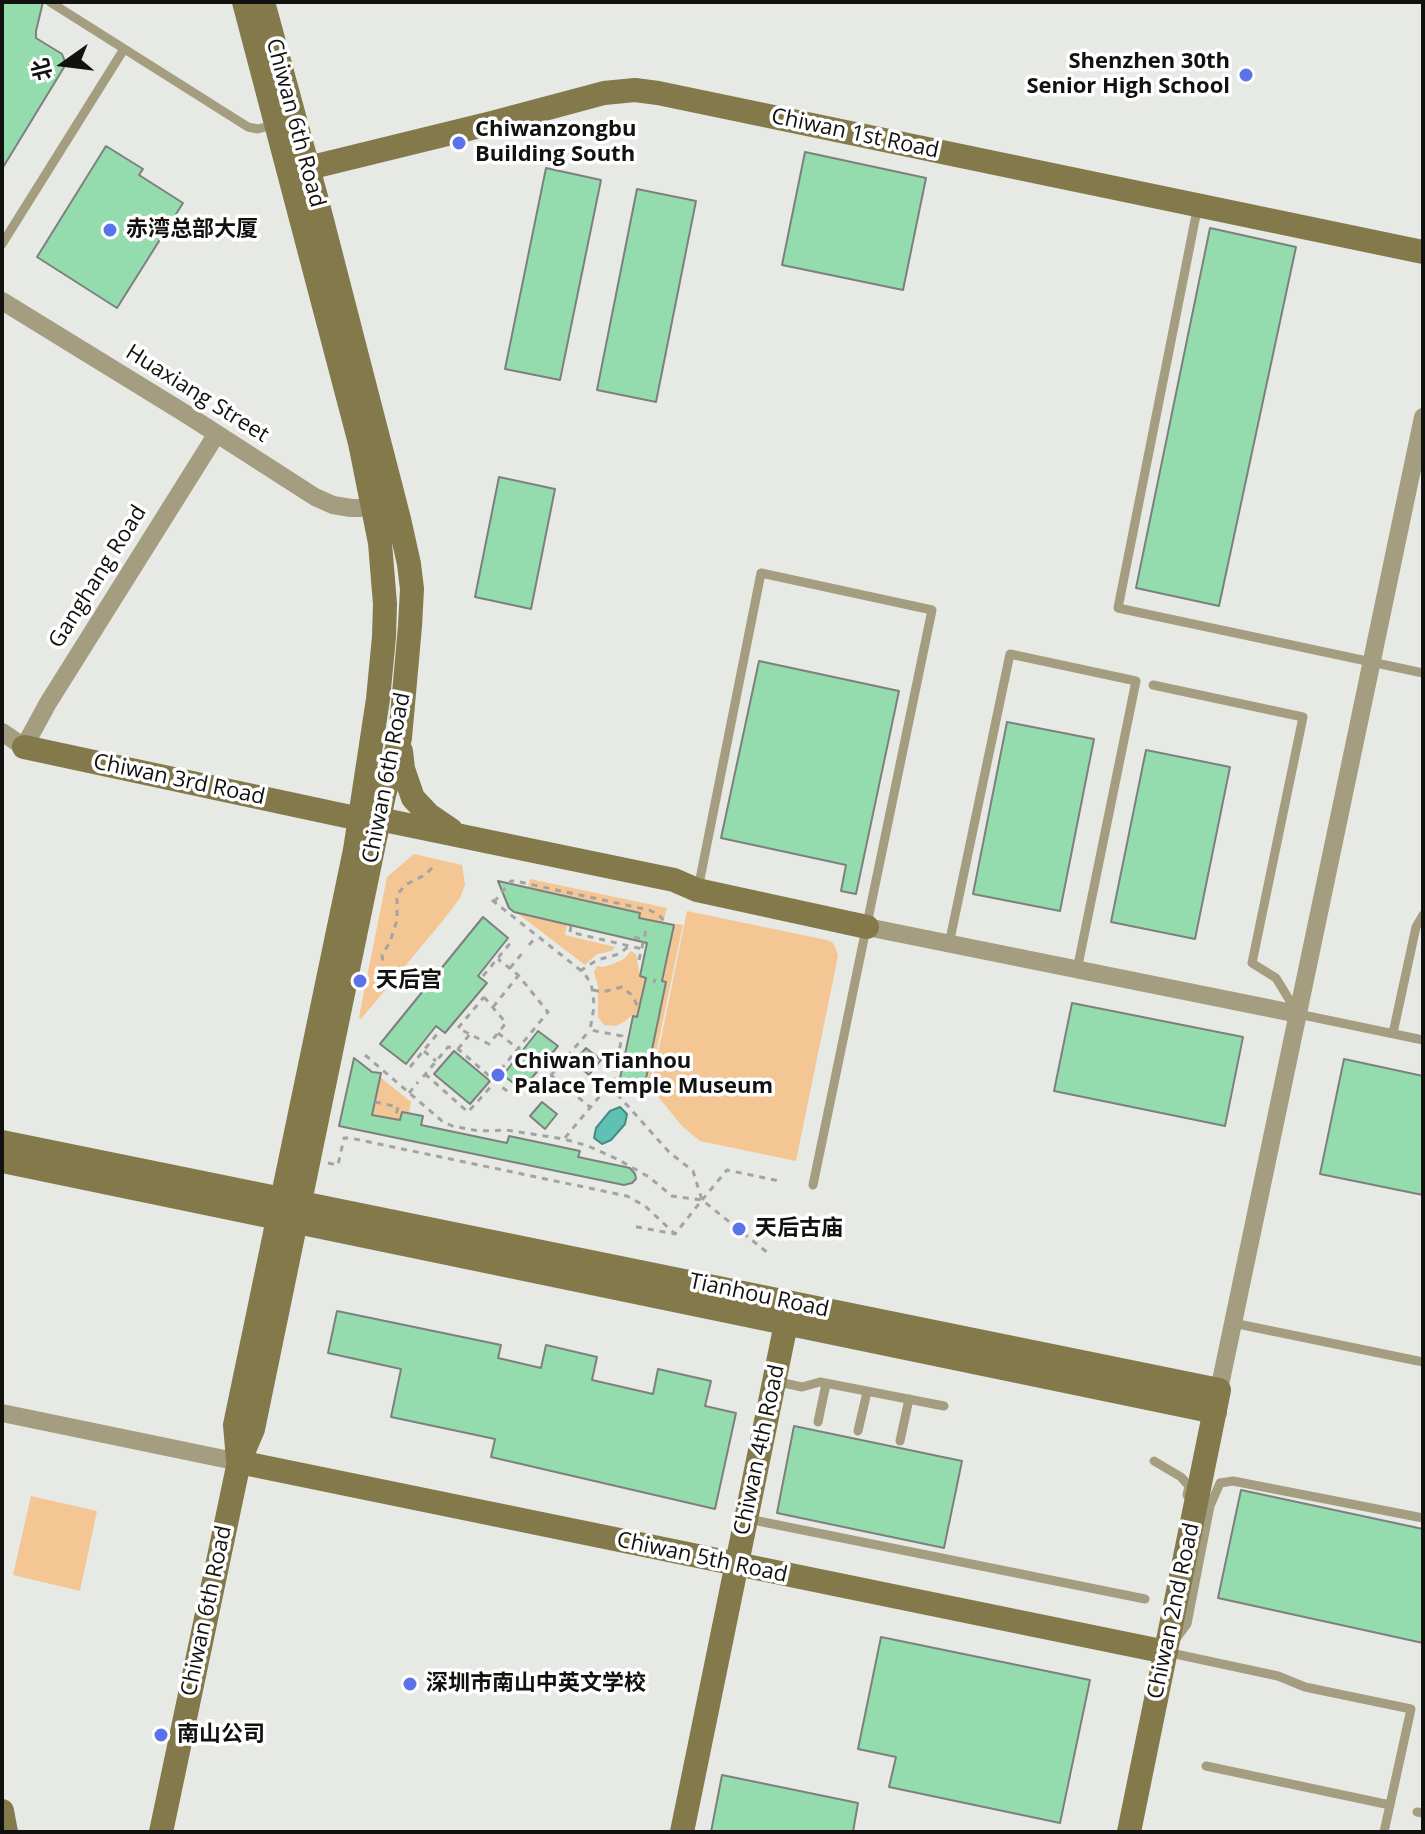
<!DOCTYPE html>
<html>
<head>
<meta charset="utf-8">
<style>
  body { margin:0 }
  #map { position:relative; width:1425px; height:1834px; overflow:hidden; background:#e7e9e5; font-family:"Open Sans","Noto Sans SC",sans-serif }
  canvas { display:block }
  .frame { position:absolute; inset:0; border:4px solid #111110; pointer-events:none }
  .north { position:absolute; left:24px; top:24px; width:80px; height:80px; -webkit-text-stroke:6px #fff; paint-order:stroke; rotate:256deg; font-size:22px; font-weight:700; line-height:32px; text-align:center; color:#111110 }
  .north::after { content:''; display:block; margin:auto; width:28px; height:36px; background:#111110; clip-path:polygon(50% 0,100% 100%,50% 72%,0 100%) }
</style>
</head>
<body>
<div id="map">
<canvas width="1425" height="1834"></canvas>
<div class="frame"></div>
<div class="north">北</div>
</div>
<script>
const g = document.querySelector('canvas').getContext('2d');
g.lineJoin = 'round';
function paint(path, color) { g.fillStyle = color; g.fill(path, 'evenodd'); }
const poly = rows => new Path2D(rows.map(r => 'M' + r).join(''));
function trace(path, color, width, dash) { g.strokeStyle = color; g.lineWidth = width; g.lineCap = dash ? 'butt' : 'round'; g.setLineDash(dash || []); g.stroke(path); }
function write(font, color, halo, rows, align = 'center') {
  g.font = font + ' "Open Sans","Noto Sans SC",sans-serif'; g.lineWidth = 7; g.setLineDash([]); g.textBaseline = 'middle'; g.strokeStyle = halo; g.fillStyle = color; for (const [text, x, y, turn = 0] of rows) {
    g.save(); g.translate(x, y); g.rotate((+turn || 0) * Math.PI / 180); g.textAlign = isNaN(turn) ? turn : align; if (halo) g.strokeText(text, 0, 0); g.fillText(text, 0, 0); g.restore();
  }
}
paint(poly([
  [414,854,462,865,465,885,460,898,445,918,361,1019,359,1017,387,877],
  [530,879,667,908,663,923,652,920,650,927,635,936,639,913,528,887],
  [687,911,827,940,833,943,836,949,838,956,796,1161,700,1141,682,1126,651,1088],
  [517,913,567,925,565,935,615,947,612,951,597,954,585,965],
  [677,924,683,925,648,1091,643,1090,666,982,662,981,674,925],
  [631,951,636,954,640,976,646,978,637,1017,631,1016,624,1022,616,1026,604,1025,598,1017,598,986,594,972,597,966,603,967,613,964,624,959],
  [380,1077,411,1102,409,1113,402,1112,400,1120,372,1114],
  [31,1496,97,1511,80,1591,13,1575]
]), '#f4c694');
const water = poly([
  [620,1107,627,1114,625,1124,611,1140,602,1144,594,1138,596,1128,610,1111,620,1107]
]);
paint(water, '#5dc1b4');
trace(water, '#468c83', 2);
const building = poly([
  [2,2,43,2,36,31,36,38,62,54,66,64,2,169,2,2],
  [106,146,143,169,139,175,183,203,117,308,37,257,106,146],
  [805,152,926,178,903,290,782,265,805,152],
  [546,168,601,180,560,380,505,369,546,168],
  [637,189,696,201,656,402,597,390,637,189],
  [1210,228,1296,247,1219,606,1136,588,1210,228],
  [499,477,555,489,531,609,475,597,499,477],
  [759,661,899,691,856,894,841,891,846,865,721,838,759,661],
  [1007,722,1094,739,1060,911,973,894,1007,722],
  [1146,750,1230,767,1195,939,1111,922,1146,750],
  [498,881,640,913,639,918,674,925,662,981,666,982,643,1093,618,1088,633,1016,637,1017,646,978,640,976,647,943,514,912,509,908,498,881],
  [483,917,508,938,478,976,487,983,445,1033,436,1026,406,1064,380,1044,483,917],
  [1072,1003,1243,1037,1225,1126,1054,1091,1072,1003],
  [538,1031,558,1046,522,1090,503,1075,538,1031],
  [586,1048,601,1060,589,1075,574,1062,586,1048],
  [454,1051,490,1081,470,1104,434,1074,454,1051],
  [354,1058,372,1072,381,1073,372,1115,400,1120,402,1112,423,1116,421,1125,507,1143,509,1136,580,1151,578,1157,630,1168,635,1174,636,1179,632,1183,624,1185,339,1126,354,1058],
  [1344,1059,1423,1076,1423,1195,1320,1174,1344,1059],
  [542,1102,557,1114,545,1129,530,1116,542,1102],
  [337,1311,501,1345,498,1358,541,1368,546,1345,597,1357,592,1380,653,1394,658,1369,711,1381,705,1406,736,1413,715,1509,491,1457,495,1439,391,1417,401,1369,328,1353,337,1311],
  [794,1426,962,1461,944,1548,777,1513,794,1426],
  [1241,1490,1423,1529,1423,1643,1218,1598,1241,1490],
  [881,1637,1090,1680,1060,1823,889,1787,896,1757,858,1749,881,1637],
  [722,1775,858,1803,853,1832,711,1832,722,1775]
]);
paint(building, '#94dbae');
trace(building, '#7d817e', 2);
trace(poly([
  [492,900,584,973,590,982,593,992,594,1007,590,1030,622,1036,614,1079,564,1139],
  [494,902,511,881,515,881,649,910,658,914,666,923],
  [571,926,570,932,642,949],
  [634,937,644,940],
  [529,945,537,936],
  [639,960,646,930],
  [510,968,524,951],
  [580,971,597,960,619,954,629,946],
  [483,976,512,941],
  [390,983,385,974,382,955,390,942,397,920,397,895,405,885,425,875,435,865],
  [654,983,655,979],
  [593,990,603,992,622,987,633,996,639,1010],
  [484,997,506,1023,489,1044,458,1028,484,997],
  [493,1007,518,976],
  [498,1033,521,1051],
  [458,1049,470,1034],
  [424,1051,436,1061],
  [365,1055,442,1121,452,1126,479,1131,506,1130,564,1139,588,1146,617,1159,649,1177,672,1196,702,1200,768,1253],
  [410,1067,438,1033],
  [541,1067,590,1107],
  [425,1074,468,1112,496,1081],
  [551,1075,590,1030],
  [423,1077,448,1047,458,1049,508,1092],
  [493,1079,548,1012,518,975,498,959],
  [609,1085,669,1152,693,1171,702,1200,675,1234,632,1226],
  [409,1093,418,1082],
  [375,1102,398,1107,395,1119],
  [328,1163,338,1165,344,1138,350,1138,627,1196,645,1206,675,1234],
  [702,1200,727,1170,779,1181]
]), '#a3a4a1', 3, [6, 6]);
trace(poly([
  [50,2,248,127,258,129,273,125],
  [1198,205,1118,608,1423,673],
  [2,244,124,49],
  [1153,685,1303,717,1252,963,1276,978,1298,1014,1423,1040],
  [698,889,761,573,932,610,813,1185],
  [949,944,1010,654,1136,681,1077,970],
  [1393,1033,1416,927,1423,915],
  [1233,1323,1423,1362],
  [774,1381,802,1387,820,1382,944,1406],
  [818,1422,826,1384],
  [858,1431,867,1392],
  [900,1441,909,1399],
  [1154,1461,1181,1477,1189,1486,1187,1495],
  [748,1519,1145,1599],
  [1175,1640,1187,1624,1210,1506,1220,1483,1233,1481,1423,1518],
  [1166,1652,1278,1676,1305,1687,1411,1709,1384,1832],
  [1206,1766,1390,1805],
  [1417,1812,1423,1813]
]), '#a49d7f', 9);
trace(poly([
  [2,301,186,414,315,497,333,505,351,508,373,508],
  [2,732,24,747,48,703,216,435],
  [867,927,1298,1014],
  [1219,1390,1423,417],
  [2,1413,239,1462]
]), '#a49d7f', 18);
trace(poly([
  [292,172,492,123,604,93,635,90,658,93,1423,252],
  [24,747,360,819,379,819,674,880,697,890,867,927],
  [401,751,403,769,413,798,429,815,451,830],
  [2,1142,1219,1390,1129,1832],
  [2,1161,1215,1412],
  [238,1460,235,1425,355,850,378,699,384,637,385,604,380,543,360,443,244,2],
  [239,1462,1166,1652],
  [2,1811,6,1832],
  [161,1832,239,1462,253,1429,384,795,400,738,410,626,412,589,409,564,399,519,316,197,263,2],
  [682,1832,789,1309]
]), '#83794b', 24);
for (const [x, y, r, color] of [
  [1246,75,8,"#5b73ea"],
  [459,143,8,"#5b73ea"],
  [110,230,8,"#5b73ea"],
  [360,981,8,"#5b73ea"],
  [498,1075,8,"#5b73ea"],
  [739,1229,8,"#5b73ea"],
  [410,1684,8,"#5b73ea"],
  [161,1735,8,"#5b73ea"]
]) { const dot = new Path2D(); dot.arc(x, y, r, 0, 2 * Math.PI); g.fillStyle = color; g.fill(dot); trace(dot, '#fff', 3); }
write('bold 22px', '#111110', '#fff', [
  ["Shenzhen 30th",1230,62,"right"],
  ["Senior High School",1230,87,"right"],
  ["Chiwanzongbu",475,130],
  ["Building South",475,155],
  ["赤湾总部大厦",126,230],
  ["天后宫",376,981],
  ["Chiwan Tianhou",514,1062],
  ["Palace Temple Museum",514,1087],
  ["天后古庙",755,1229],
  ["深圳市南山中英文学校",426,1684],
  ["南山公司",177,1735]
], 'left');
write('22px', '#111110', '#fff', [
  ["Chiwan 6th Road",295,123,75],
  ["Chiwan 1st Road",855,134,12],
  ["Huaxiang Street",197,394,32],
  ["Ganghang Road",98,577,-58],
  ["Chiwan 6th Road",387,778,-79],
  ["Chiwan 3rd Road",179,780,12],
  ["Tianhou Road",759,1296,12],
  ["Chiwan 4th Road",760,1450,-78],
  ["Chiwan 5th Road",702,1558,12],
  ["Chiwan 6th Road",207,1611,-78],
  ["Chiwan 2nd Road",1174,1611,-78]
]);
</script>
</body>
</html>
